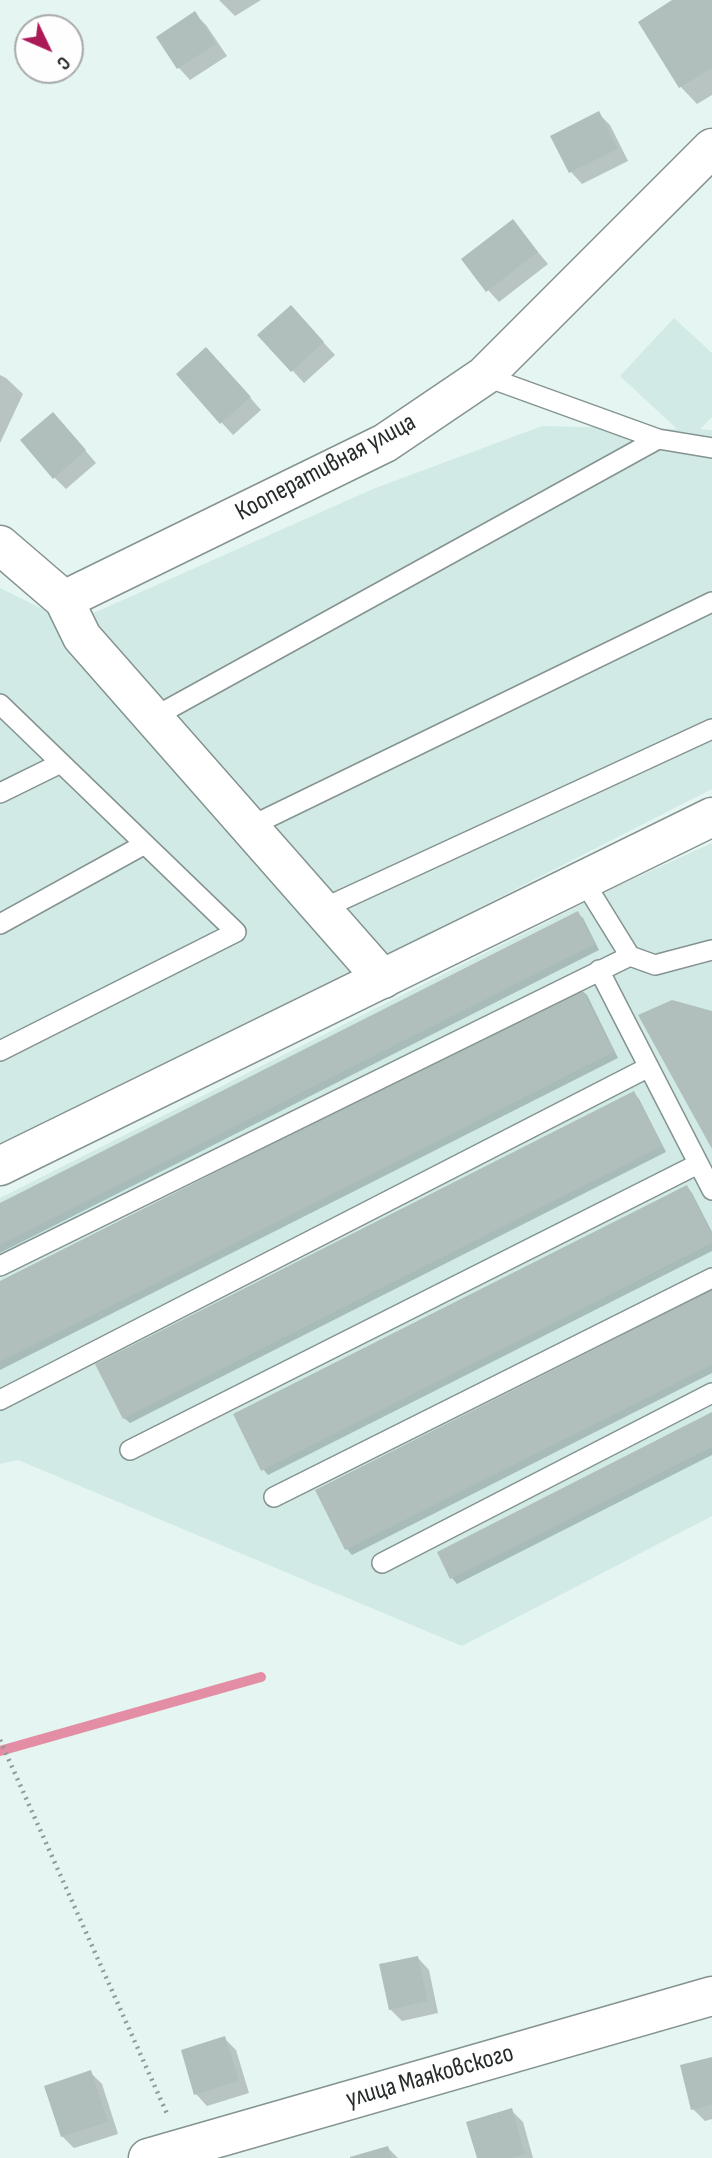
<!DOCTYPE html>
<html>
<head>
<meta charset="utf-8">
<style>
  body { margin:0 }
  #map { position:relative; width:712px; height:2158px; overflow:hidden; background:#e5f5f2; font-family:"Sofia Sans Condensed",sans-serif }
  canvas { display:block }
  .north { position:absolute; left:14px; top:14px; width:70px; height:70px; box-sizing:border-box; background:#fefefe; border:2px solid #a7aaa9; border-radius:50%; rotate:134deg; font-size:19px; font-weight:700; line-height:28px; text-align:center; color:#252c2a }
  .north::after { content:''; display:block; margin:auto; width:24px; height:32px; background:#aa1a56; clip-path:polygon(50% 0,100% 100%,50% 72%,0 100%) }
</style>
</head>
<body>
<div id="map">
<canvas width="712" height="2158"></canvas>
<div class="north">С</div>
</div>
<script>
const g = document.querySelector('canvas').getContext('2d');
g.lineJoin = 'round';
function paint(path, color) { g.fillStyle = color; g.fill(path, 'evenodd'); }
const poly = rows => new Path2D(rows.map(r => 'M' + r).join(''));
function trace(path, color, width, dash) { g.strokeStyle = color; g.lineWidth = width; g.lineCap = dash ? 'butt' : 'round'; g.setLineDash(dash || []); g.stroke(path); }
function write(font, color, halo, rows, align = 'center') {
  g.font = font + ' "Sofia Sans Condensed",sans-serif'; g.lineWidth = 6; g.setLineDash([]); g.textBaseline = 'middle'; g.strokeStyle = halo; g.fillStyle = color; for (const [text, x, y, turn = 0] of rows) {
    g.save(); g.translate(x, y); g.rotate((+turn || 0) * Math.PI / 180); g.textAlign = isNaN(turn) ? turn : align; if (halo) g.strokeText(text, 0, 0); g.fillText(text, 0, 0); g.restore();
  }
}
paint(poly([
  [674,318,712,353,712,417,700,429,712,430,712,789,0,1152,0,588,71,623,373,489,542,426,677,429,620,376],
  [712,843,712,1516,462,1646,18,1460,0,1464,0,1198,620,885]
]), '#d1eae6');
paint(poly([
  [219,0,261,0,235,16],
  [676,0,712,0,712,95,697,104,681,87,640,23],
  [195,14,206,25,227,56,190,80,179,68,159,37],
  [598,113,610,125,628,161,582,184,571,172,552,137],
  [513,222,548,264,499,302,488,290],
  [302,319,335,355,304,383,260,335],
  [218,361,261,410,233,435,178,374],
  [0,375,6,378,23,394,0,443],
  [64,426,96,463,66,489,54,477],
  [577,913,583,918,599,950,0,1253,0,1205],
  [581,990,587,995,618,1058,0,1370,0,1283],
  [634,1093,639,1099,666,1152,130,1423,124,1418],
  [687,1187,692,1193,712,1232,712,1251,268,1475,263,1469],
  [712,1292,712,1373,352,1555,347,1549,318,1491],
  [712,1414,712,1455,457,1584,452,1578,439,1552],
  [418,1958,429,1970,438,2013,402,2021,390,2009],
  [224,2038,236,2050,249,2093,207,2106,196,2094],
  [712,2059,712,2119,705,2121,693,2109],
  [90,2072,102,2084,118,2134,74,2148,62,2136],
  [511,2110,523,2122,533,2158,478,2158],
  [388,2148,398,2158,354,2158]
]), '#0003');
trace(poly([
  [0,1751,261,1677]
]), '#e48ea5', 10);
paint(poly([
  [672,0,712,0,712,68,679,88,638,22],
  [195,11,216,44,177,69,156,37],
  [599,111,618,149,569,173,550,136],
  [513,219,538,252,486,292,461,259],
  [291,305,324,342,291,372,257,335],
  [206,347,251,397,220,424,176,374],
  [53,412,86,450,53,479,20,440],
  [578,911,595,944,0,1245,0,1203],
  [581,988,614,1052,0,1362,0,1281],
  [672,1000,712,1011,712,1149,638,1015],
  [634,1091,662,1146,123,1419,95,1364],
  [687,1185,712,1235,712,1243,261,1471,233,1414],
  [712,1290,712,1365,345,1550,315,1490],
  [712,1412,712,1447,450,1579,437,1552],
  [418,1956,428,2001,389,2010,379,1964],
  [225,2036,239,2081,194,2095,181,2050],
  [712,2057,712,2105,691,2110,680,2065],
  [91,2070,108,2122,61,2137,44,2086],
  [512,2108,525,2154,511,2158,477,2158,466,2122],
  [388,2146,392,2158,350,2158,350,2157]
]), '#b0bfbc');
const service = poly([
  [484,376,658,439,712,448],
  [0,704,236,932,0,1051],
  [154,717,658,439],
  [0,793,61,763],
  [249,827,712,602],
  [322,909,712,729],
  [0,924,145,844],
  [630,956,655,965,712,950],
  [599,970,712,1190],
  [0,1266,630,956,583,880],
  [0,1400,649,1067],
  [130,1450,698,1164],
  [274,1497,712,1278],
  [382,1563,712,1393]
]);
const minor = poly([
  [0,545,64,600,385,443,484,376,712,148],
  [64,600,82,637,383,979],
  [148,2158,712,1996]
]);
const secondary = poly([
  [0,1166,712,817]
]);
trace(service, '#849390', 22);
trace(minor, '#849390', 41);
trace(secondary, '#849390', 41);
trace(poly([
  [0,1740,168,2116]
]), '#909b99', 4.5, [2, 5]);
trace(service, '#fff', 19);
trace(minor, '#fff', 38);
trace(secondary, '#fff', 38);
write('26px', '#252c2a', '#fefefe', [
  ["Кооперативная улица",326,468,-28],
  ["улица Маяковского",430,2077,-16]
]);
</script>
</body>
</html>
